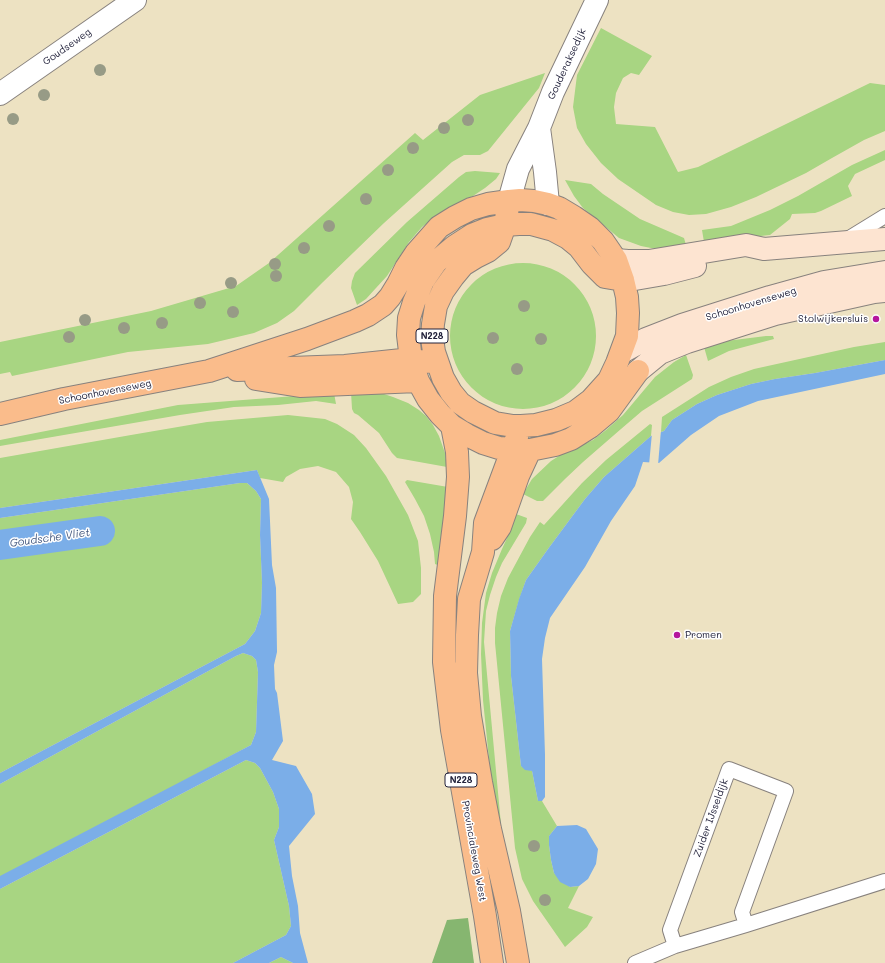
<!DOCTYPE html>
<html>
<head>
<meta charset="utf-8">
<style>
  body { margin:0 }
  canvas { display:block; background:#ede2c2 }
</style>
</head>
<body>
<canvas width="885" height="963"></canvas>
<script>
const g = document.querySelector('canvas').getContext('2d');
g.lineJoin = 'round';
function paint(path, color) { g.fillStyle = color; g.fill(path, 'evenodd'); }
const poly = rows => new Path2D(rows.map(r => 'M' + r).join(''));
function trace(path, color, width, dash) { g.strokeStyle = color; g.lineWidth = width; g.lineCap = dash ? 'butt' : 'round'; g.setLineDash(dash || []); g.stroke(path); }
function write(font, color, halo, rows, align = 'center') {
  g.font = font + ' Mali,sans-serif'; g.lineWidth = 3; g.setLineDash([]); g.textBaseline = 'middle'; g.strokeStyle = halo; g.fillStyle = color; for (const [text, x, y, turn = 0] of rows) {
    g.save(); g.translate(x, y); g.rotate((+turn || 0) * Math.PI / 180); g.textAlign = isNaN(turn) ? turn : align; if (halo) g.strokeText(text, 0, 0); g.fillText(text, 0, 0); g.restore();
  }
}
paint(poly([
  [601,28,652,56,639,75,631,73,623,78,616,93,614,107,616,124,655,127,678,172,698,167,870,83,885,85,885,131,864,140,832,158,806,173,756,197,731,207,706,214,689,215,673,212,656,205,618,179,601,163,586,144,577,128,573,107,577,75],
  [545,73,539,88,488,151,480,155,464,155,452,162,384,223,323,282,294,311,277,323,254,333,208,344,128,352,12,376,10,372,0,374,0,342,151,311,236,286,269,263,415,133,423,140,480,95],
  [885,150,885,160,855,174,848,186,852,196,821,211,815,213,792,214,790,219,770,235,704,242,702,230,731,226,770,210,798,196,852,165],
  [475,171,500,173,496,179,485,188,473,196,454,205,436,216,422,227,409,242,387,276,376,288,366,299,357,305,351,288,352,281,355,273,407,222,459,177,466,172],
  [565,180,591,184,603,194,640,219,684,238,686,245,661,250,641,246,619,238,583,208,574,196],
  '450 336a73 73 0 1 1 146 0a73 73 0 1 1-146 0Z',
  [766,336,773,336,774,339,729,351,708,361,704,347,726,341],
  [885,342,885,360,815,373,775,379,751,384,717,395,697,404,672,420,664,431,661,432,662,417,709,387,731,377,754,369,854,347],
  [686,355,693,375,692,379,642,411,621,429,583,462,565,479,543,501,537,501,523,494,532,479,551,461,562,454,593,440,606,430,623,415,655,377,674,362],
  [351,392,378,392,393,397,408,403,419,410,426,416,433,425,439,436,445,453,447,467,397,458,392,453,379,433,358,415,354,413,352,409],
  [334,393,336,404,316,401,278,405,234,407,180,415,0,446,0,440,178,405],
  [288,415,325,419,337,424,354,435,366,448,386,476,408,515,418,541,421,568,421,594,413,602,398,604,378,561,360,532,351,519,353,502,349,487,336,472,318,466,300,469,286,477,283,482,260,478,257,470,0,508,0,458,131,435,207,422],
  [650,424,652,425,651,436,604,477,585,499,548,549,526,580,519,600,510,631,511,676,521,766,532,771,538,801,542,801,557,826,549,836,549,845,551,860,554,873,570,887,579,886,568,908,593,917,587,927,565,947,533,901,522,879,515,848,495,643,495,628,497,613,501,596,508,578,530,537,540,522,544,525,582,483,606,460],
  [407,480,448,487,440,566,435,564,434,552,430,534,424,516,415,499,405,482],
  [240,483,247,483,256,491,261,499,260,535,262,583,261,613,255,631,245,644,0,773,0,518],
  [516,514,527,518,526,523,502,563,496,577,490,595,486,611,484,642,503,846,514,888,518,897,514,898,496,828,483,700,481,654,482,623,486,593,492,573,502,549,507,538],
  [243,653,252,656,256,660,258,672,256,732,251,745,0,879,0,784,236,656],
  [246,760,255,763,260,768,273,792,279,809,279,827,274,840,289,906,291,926,286,935,233,963,0,963,0,889],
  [281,957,293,963,269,963]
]), '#a8d582');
paint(poly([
  [468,918,474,963,432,963,447,920]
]), '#86b670');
paint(poly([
  [885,360,885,374,758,401,719,416,691,435,659,463,643,462,635,486,611,521,585,567,550,618,545,638,542,659,545,755,545,797,542,801,538,801,532,771,525,770,521,766,511,676,510,631,519,599,526,580,548,549,585,499,604,477,651,436,664,431,672,420,697,404,717,395,751,384,775,379,815,373],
  [257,470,269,499,272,565,276,588,277,652,274,665,275,689,277,693,283,741,272,760,296,766,312,794,315,814,289,846,292,876,298,906,300,933,308,963,293,963,281,957,269,963,233,963,286,935,291,926,289,906,274,840,279,827,279,809,273,792,260,768,255,763,246,760,0,889,0,876,251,745,256,732,258,672,256,660,252,656,243,653,236,656,0,784,0,773,245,644,255,631,261,613,262,583,260,535,261,499,256,491,247,483,240,483,0,518,0,508],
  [577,825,586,829,598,849,596,864,588,879,579,886,570,887,560,882,554,873,551,860,549,845,549,836,557,826]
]), '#7baee8');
paint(poly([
  [661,430,658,465,649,465,652,433]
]), '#ede2c2');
trace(poly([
  [0,545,100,531]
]), '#7baee8', 30);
const service = poly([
  [846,240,885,216],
  [675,946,670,930,729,769,786,791,742,912,746,925],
  [635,963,675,946,746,925,885,881]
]);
const minor = poly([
  [0,94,135,0],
  [539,128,545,172,548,204],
  [509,201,518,169,539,128,553,92,597,0]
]);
const secondary = poly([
  [616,260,628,261,649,261,746,245,764,249,885,239],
  [623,280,635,279,664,274,695,266],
  [622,352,646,339,682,325,770,297,824,282,885,272],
  [638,371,660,353,687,342,775,314,874,292,885,291]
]);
const primary = poly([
  [623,280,605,277,592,264,579,247,568,238,553,230,531,224,519,224,505,225,487,229,472,235,455,246,436,262,423,281,414,302,409,318,408,335,411,360,418,381,428,399,440,414,452,426,467,435,483,443,499,448,530,450,555,445,571,439,590,427,609,411,638,371],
  [237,370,345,366,402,360,411,360,426,362],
  [256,379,300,386,418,381],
  [0,414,64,399,209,371,307,339,355,321,368,315,383,305,390,297,398,284,406,268,416,253,439,227,455,217,471,209,488,204,509,201,520,200,534,201,548,204,559,208,574,217,590,228,603,241,616,260,623,280,627,297,628,313,627,336,617,363,609,380,591,400,575,412,556,420,536,425,521,426,513,426,495,423,473,412,460,403,451,392,443,378,434,352,432,338,433,324,436,306,443,291,453,277,463,265,476,257,488,251,499,242,505,225,509,201],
  [452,426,457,452,458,477,455,516,445,596,444,662,452,730,485,916,492,963],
  [517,437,485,523,483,552,469,599,467,635,466,673,470,716,481,782,490,829,509,911,518,963],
  [492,539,500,527,518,476,530,450]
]);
trace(service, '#88827e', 16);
trace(minor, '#88827e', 24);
trace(secondary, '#88827e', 24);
trace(primary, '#88827e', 24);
trace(service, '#fff', 14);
trace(minor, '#fff', 22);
trace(secondary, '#fde4d1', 22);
trace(primary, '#fabc8b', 22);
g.fillStyle = '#979b86';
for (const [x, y] of [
  [100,70],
  [44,95],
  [13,119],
  [468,120],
  [444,128],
  [413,148],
  [388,170],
  [366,199],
  [329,226],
  [304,248],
  [275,264],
  [276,276],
  [231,283],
  [200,303],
  [524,306],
  [233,312],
  [85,320],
  [162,323],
  [124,328],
  [69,337],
  [493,338],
  [541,339],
  [517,369],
  [534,846],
  [545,900]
]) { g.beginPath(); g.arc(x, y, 6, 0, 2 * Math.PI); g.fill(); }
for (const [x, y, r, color] of [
  [876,319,4,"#b5179e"],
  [677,635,4,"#b5179e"]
]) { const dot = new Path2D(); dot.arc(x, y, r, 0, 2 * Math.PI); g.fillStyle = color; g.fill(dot); trace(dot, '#fff', 1.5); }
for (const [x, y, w] of [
  [432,336,32],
  [461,780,32]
]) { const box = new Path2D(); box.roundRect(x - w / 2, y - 7, w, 14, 3); g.fillStyle = '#fff'; g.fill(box); trace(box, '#22223b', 1); }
write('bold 9px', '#22223b', null, [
  ["N228",432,336],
  ["N228",461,780]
]);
write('10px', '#22223b', '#fff', [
  ["Goudseweg",67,47,-35],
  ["Gouderaksedijk",567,64,-65],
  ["Schoonhovenseweg",751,304,-17],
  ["Schoonhovenseweg",105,392,-11],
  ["Zuider IJsseldijk",711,818,-70],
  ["Provincialeweg West",474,851,80]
]);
write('10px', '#22223b', '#fff', [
  ["Stolwijkersluis",868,319],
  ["Promen",685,635,"left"]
], 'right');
write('italic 11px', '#465a80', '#fff', [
  ["Goudsche Vliet",50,538,-8]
]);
</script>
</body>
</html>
